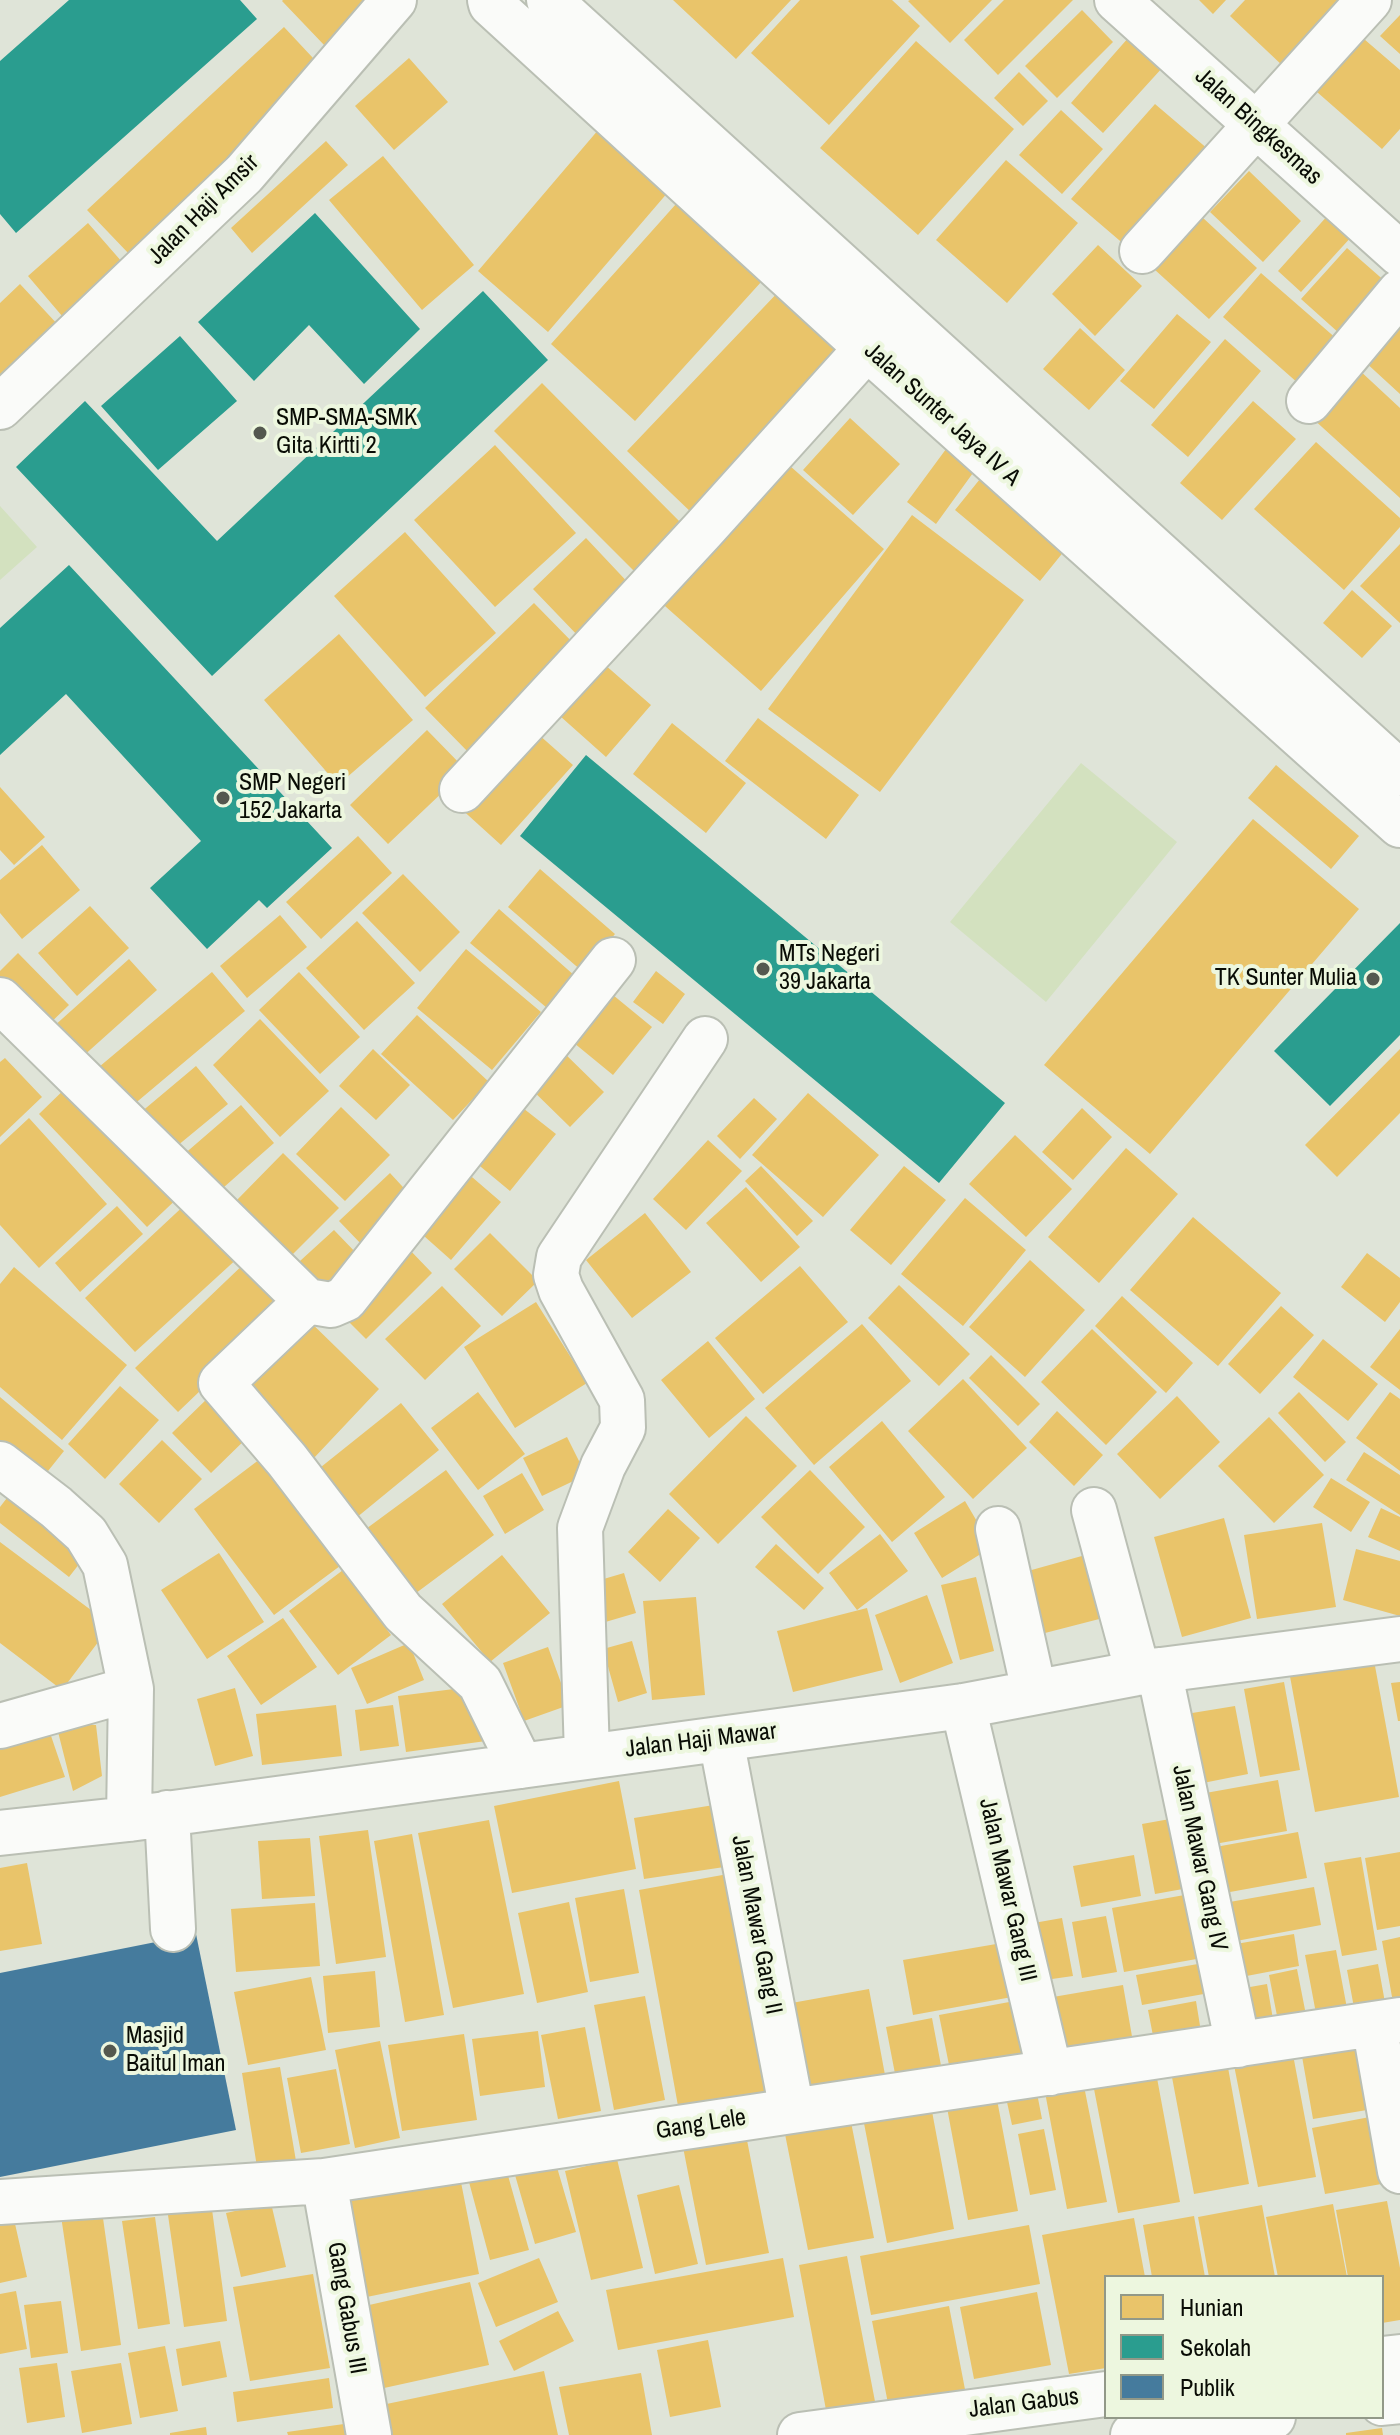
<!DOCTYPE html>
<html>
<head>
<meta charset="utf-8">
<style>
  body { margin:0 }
  #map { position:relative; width:1400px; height:2435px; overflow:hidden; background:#dfe4d8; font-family:"Archivo Narrow",sans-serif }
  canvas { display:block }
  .legend { position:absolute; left:1104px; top:2275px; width:280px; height:144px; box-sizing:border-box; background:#edf7df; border:2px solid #929988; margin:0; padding:10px 14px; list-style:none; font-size:24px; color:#090c05 }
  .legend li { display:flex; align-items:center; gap:16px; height:40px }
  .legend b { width:40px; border:2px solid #929988 }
</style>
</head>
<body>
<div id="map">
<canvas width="1400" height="2435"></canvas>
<ul class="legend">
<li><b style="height:22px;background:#e9c46a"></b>Hunian</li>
<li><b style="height:22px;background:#2a9d8f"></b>Sekolah</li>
<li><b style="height:22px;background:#457b9d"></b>Publik</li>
</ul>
</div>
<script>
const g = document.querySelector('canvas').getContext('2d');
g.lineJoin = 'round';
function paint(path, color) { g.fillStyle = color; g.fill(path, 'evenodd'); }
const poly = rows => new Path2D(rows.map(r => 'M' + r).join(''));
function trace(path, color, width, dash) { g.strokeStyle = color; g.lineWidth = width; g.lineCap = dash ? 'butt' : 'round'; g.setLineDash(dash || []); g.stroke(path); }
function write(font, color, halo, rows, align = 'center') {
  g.font = font + ' "Archivo Narrow",sans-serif'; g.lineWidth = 8; g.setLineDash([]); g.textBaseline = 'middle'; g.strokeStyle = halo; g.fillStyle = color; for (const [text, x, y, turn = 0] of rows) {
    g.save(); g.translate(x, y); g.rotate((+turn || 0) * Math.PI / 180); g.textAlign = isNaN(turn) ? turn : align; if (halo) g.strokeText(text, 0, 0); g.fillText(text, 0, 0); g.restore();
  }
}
paint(poly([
  [0,506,37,547,0,580],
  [1081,763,1177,842,1046,1002,950,922]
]), '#d3e1bf');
paint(poly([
  [283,0,372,0,325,46,282,1],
  [673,0,791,0,736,59],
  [800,0,892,0,920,26,829,125,751,53],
  [910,0,992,0,950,43,908,1],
  [1004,0,1073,0,998,75,964,40],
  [1199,0,1226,0,1213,14],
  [1245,0,1346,0,1284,67,1230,16],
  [1082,10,1113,42,1057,98,1025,66],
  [1400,15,1400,54,1380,36],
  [284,27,327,73,130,255,87,210],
  [1129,37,1163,67,1103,133,1071,103],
  [1364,39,1400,70,1400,129,1382,149,1317,92],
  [916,41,1014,129,918,235,820,148],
  [409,58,448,102,394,150,355,106],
  [1019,72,1048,101,1023,126,994,98],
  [1155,104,1209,150,1126,246,1071,199],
  [1061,110,1103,149,1062,194,1019,155],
  [599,129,669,191,548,332,478,271],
  [326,141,348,165,252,253,231,228],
  [383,156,474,265,422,310,329,200],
  [1006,160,1078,223,1007,303,936,240],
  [1249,171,1301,221,1263,262,1210,212],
  [676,204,762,281,635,421,551,344],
  [1329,214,1353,235,1301,292,1278,271],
  [1202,217,1257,268,1209,319,1154,269],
  [88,223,129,270,68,323,28,276],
  [1098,245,1142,286,1095,336,1052,294],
  [1347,248,1395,290,1349,342,1301,299],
  [1261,273,1338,340,1299,384,1223,317],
  [20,284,60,327,0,384,0,303],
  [782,288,849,352,694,515,627,451],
  [1177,314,1211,342,1154,409,1120,381],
  [1400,319,1400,394,1363,360],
  [1080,328,1125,370,1089,410,1043,369],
  [1225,339,1261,371,1188,457,1151,425],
  [1357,368,1400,408,1400,498,1311,417],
  [542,383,688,530,641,578,494,431],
  [1253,401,1296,439,1222,520,1180,483],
  [850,418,900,464,853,515,803,470],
  [1316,442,1400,518,1400,527,1344,590,1254,509],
  [495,445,576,533,495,607,414,520],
  [949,445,978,466,936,524,907,502],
  [781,458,884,549,761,691,657,599],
  [980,479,1065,550,1040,581,955,510],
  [912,515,1024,600,880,792,768,709],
  [405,532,496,633,425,697,334,596],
  [586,538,634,589,581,639,533,589],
  [1400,544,1400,623,1360,586],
  [1352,590,1392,626,1362,658,1323,623],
  [534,603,580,650,471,755,425,708],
  [339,634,413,720,338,785,264,700],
  [596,657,651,705,606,757,551,708],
  [758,718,859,795,826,839,725,761],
  [672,723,746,783,706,833,633,774],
  [529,726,573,765,501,845,458,806],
  [427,730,466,770,388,844,350,805],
  [1276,765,1359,836,1331,869,1248,798],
  [0,787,45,837,14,865,0,850],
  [1253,819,1359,909,1150,1154,1044,1065],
  [358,836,392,873,321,939,286,902],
  [42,845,80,890,22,939,0,913,0,880],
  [540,869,615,934,583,972,508,907],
  [403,874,460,932,420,972,362,913],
  [90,906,129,948,77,996,38,953],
  [499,909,575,976,547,1008,470,943],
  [280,915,307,947,247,998,220,966],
  [357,921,415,983,364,1030,306,968],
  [466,949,541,1012,492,1070,417,1008],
  [18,953,69,1005,43,1030,0,986,0,971],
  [129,959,157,990,81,1058,53,1027],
  [656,971,685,994,663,1024,633,1002],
  [212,972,245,1011,132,1106,99,1067],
  [299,972,360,1037,320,1074,259,1010],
  [613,995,652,1027,613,1075,574,1043],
  [417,1015,489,1082,453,1120,381,1054],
  [260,1019,329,1091,280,1137,213,1065],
  [558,1047,604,1092,570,1127,524,1082],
  [373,1049,410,1085,376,1120,339,1086],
  [1400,1049,1400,1113,1337,1177,1305,1145],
  [5,1058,42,1097,0,1137,0,1062],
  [196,1066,228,1104,171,1151,140,1113],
  [75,1079,183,1193,147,1227,39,1114],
  [808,1093,879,1155,823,1217,752,1155],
  [754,1098,777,1119,740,1159,717,1136],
  [514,1101,556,1134,510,1191,469,1157],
  [241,1105,274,1143,215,1195,182,1156],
  [341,1107,390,1155,345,1201,296,1154],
  [1082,1108,1112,1137,1073,1180,1042,1152],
  [29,1118,107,1204,39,1268,0,1225,0,1145],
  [1015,1135,1072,1189,1026,1237,969,1184],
  [708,1140,742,1171,686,1230,653,1199],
  [1126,1148,1178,1194,1099,1283,1048,1237],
  [283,1153,339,1208,290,1257,235,1202],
  [761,1166,813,1221,797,1236,745,1181],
  [904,1166,946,1200,891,1265,850,1230],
  [465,1171,501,1202,451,1260,415,1228],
  [390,1173,413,1198,363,1246,339,1221],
  [746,1187,800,1247,761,1282,706,1223],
  [965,1198,1026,1250,963,1326,901,1274],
  [190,1200,240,1256,135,1352,85,1298],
  [117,1206,143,1234,80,1292,55,1263],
  [645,1213,691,1272,632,1318,586,1260],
  [1193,1217,1281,1293,1218,1366,1130,1290],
  [334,1230,359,1256,315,1298,289,1271],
  [490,1233,538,1281,502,1316,454,1269],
  [407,1247,432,1273,366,1339,340,1313],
  [1367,1253,1400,1278,1400,1302,1385,1322,1341,1287],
  [250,1258,293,1302,178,1412,135,1368],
  [1030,1260,1085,1310,1025,1377,969,1327],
  [800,1266,848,1322,763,1394,715,1338],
  [14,1267,127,1365,62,1440,0,1387,0,1284],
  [899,1285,970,1354,939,1386,868,1318],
  [442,1286,481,1326,425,1380,385,1339],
  [1122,1296,1193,1363,1166,1393,1095,1326],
  [536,1302,587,1383,515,1428,464,1347],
  [1281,1306,1314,1335,1260,1394,1228,1364],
  [301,1313,379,1389,313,1459,234,1382],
  [862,1324,911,1381,814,1465,765,1408],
  [1092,1329,1157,1392,1106,1445,1041,1382],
  [1400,1329,1400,1390,1370,1367],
  [1323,1339,1378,1384,1348,1421,1293,1377],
  [708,1341,755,1399,709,1438,661,1380],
  [991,1355,1040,1404,1018,1426,969,1378],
  [963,1379,1027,1448,973,1499,908,1431],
  [120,1386,159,1420,105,1479,68,1444],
  [478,1392,525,1454,478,1490,431,1428],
  [1299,1392,1346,1442,1325,1462,1278,1413],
  [1390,1392,1400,1399,1400,1471,1356,1438],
  [213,1393,252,1433,211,1473,172,1433],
  [1177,1396,1220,1442,1160,1499,1117,1454],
  [0,1397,64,1451,40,1481,0,1448],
  [401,1403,439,1450,345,1527,306,1479],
  [1057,1411,1103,1455,1074,1486,1029,1442],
  [746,1416,797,1466,718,1544,669,1494],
  [1269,1417,1324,1475,1274,1523,1218,1466],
  [882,1421,945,1497,892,1542,829,1467],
  [567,1437,586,1475,542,1496,523,1458],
  [162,1440,202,1479,159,1523,119,1484],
  [1364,1452,1400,1475,1400,1515,1346,1480],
  [264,1456,344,1563,274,1615,194,1509],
  [446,1470,494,1535,404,1602,355,1537],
  [810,1470,865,1527,818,1574,761,1517],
  [522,1473,544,1510,505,1534,483,1496],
  [1331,1478,1370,1502,1351,1532,1313,1507],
  [10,1494,87,1554,69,1577,0,1523,0,1507],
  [965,1501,992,1547,942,1578,914,1533],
  [1381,1508,1400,1517,1400,1551,1368,1537],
  [668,1509,700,1538,660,1582,628,1552],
  [1224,1518,1251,1618,1182,1637,1154,1537],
  [1322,1523,1336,1607,1257,1619,1244,1535],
  [880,1534,908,1571,857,1610,829,1573],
  [0,1542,111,1625,62,1690,0,1643],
  [776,1544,824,1588,804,1610,755,1567],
  [1356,1549,1400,1561,1400,1616,1343,1600],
  [219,1553,264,1622,207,1659,161,1590],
  [1089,1554,1107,1617,1045,1633,1028,1571],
  [502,1555,550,1613,490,1662,442,1604],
  [343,1570,391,1635,338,1675,289,1611],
  [624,1573,636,1613,602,1623,590,1583],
  [976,1577,994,1651,960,1660,941,1585],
  [927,1595,953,1663,900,1683,875,1615],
  [696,1597,705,1695,652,1700,643,1601],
  [867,1608,883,1670,793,1692,777,1631],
  [283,1618,317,1667,261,1705,227,1656],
  [632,1641,647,1693,618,1702,603,1649],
  [409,1643,424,1680,367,1704,351,1668],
  [548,1647,569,1705,524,1721,503,1663],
  [1373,1655,1399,1797,1315,1812,1289,1671],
  [1284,1682,1300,1770,1260,1777,1244,1689],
  [1400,1682,1400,1721,1398,1721,1391,1683],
  [478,1686,486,1741,406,1752,398,1696],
  [235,1688,253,1756,215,1766,197,1699],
  [336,1705,342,1756,262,1765,256,1714],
  [393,1705,399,1746,360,1751,355,1710],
  [1235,1706,1248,1774,1198,1784,1186,1714],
  [56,1724,96,1725,102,1776,73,1791],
  [48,1727,65,1777,0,1797,0,1741],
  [1278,1780,1287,1831,1209,1845,1200,1794],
  [619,1781,636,1869,512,1893,494,1806],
  [720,1804,731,1866,644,1879,634,1818],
  [1181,1817,1194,1887,1155,1894,1142,1824],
  [489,1820,524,1994,453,2008,418,1833],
  [368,1830,386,1957,336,1964,319,1836],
  [1298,1832,1307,1878,1219,1894,1210,1848],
  [412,1834,444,2015,405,2022,374,1841],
  [310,1838,315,1896,262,1899,258,1841],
  [1400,1852,1400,1926,1377,1930,1365,1858],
  [1134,1855,1141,1896,1081,1907,1073,1866],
  [1361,1857,1377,1950,1342,1956,1324,1863],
  [27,1863,42,1944,0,1951,0,1868],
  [728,1874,769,2102,680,2117,639,1890],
  [1314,1887,1321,1925,1231,1942,1224,1903],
  [624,1889,639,1973,590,1982,575,1898],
  [1190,1894,1202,1958,1124,1972,1112,1908],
  [569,1902,588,1992,537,2003,518,1913],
  [315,1903,320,1966,236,1972,231,1909],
  [1106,1916,1117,1972,1082,1978,1072,1922],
  [1062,1918,1073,1976,1038,1981,1028,1924],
  [1294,1934,1299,1966,1236,1978,1230,1945],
  [1400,1937,1400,2007,1394,2008,1382,1941],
  [1002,1943,1012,1997,913,2015,903,1960],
  [1336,1950,1349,2019,1318,2024,1305,1955],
  [1209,1962,1215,1992,1142,2005,1136,1975],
  [1378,1964,1386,2008,1355,2013,1347,1970],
  [1297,1969,1307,2020,1279,2026,1269,1975],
  [375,1971,380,2027,328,2033,323,1976],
  [311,1977,326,2050,248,2065,234,1992],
  [1267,1984,1275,2031,1243,2037,1233,1990],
  [1123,1985,1133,2042,1063,2055,1053,1997],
  [869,1989,888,2091,805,2106,786,2004],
  [645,1996,665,2100,614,2110,594,2005],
  [1020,2000,1031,2061,951,2075,939,2015],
  [1196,2001,1202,2038,1155,2046,1148,2010],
  [932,2018,943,2076,897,2084,886,2027],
  [585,2027,601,2111,558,2119,541,2035],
  [538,2031,545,2087,480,2096,472,2039],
  [464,2034,477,2120,402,2131,388,2045],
  [1359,2034,1373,2109,1313,2119,1300,2045],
  [380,2041,400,2138,355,2148,335,2050],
  [1291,2044,1316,2177,1258,2187,1232,2055],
  [1227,2062,1249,2184,1194,2194,1171,2072],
  [280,2067,296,2161,257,2167,242,2073],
  [336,2069,350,2144,301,2153,287,2078],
  [1157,2078,1180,2202,1118,2213,1094,2089],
  [1083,2081,1107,2202,1067,2209,1044,2087],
  [1036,2088,1042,2119,1012,2125,1005,2093],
  [995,2089,1018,2211,968,2220,945,2097],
  [931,2106,954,2229,887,2243,863,2118],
  [1375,2116,1387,2183,1325,2194,1312,2128],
  [850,2117,874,2238,808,2250,784,2129],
  [1044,2129,1056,2190,1030,2195,1018,2134],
  [746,2135,769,2253,706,2265,683,2147],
  [617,2159,643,2268,591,2280,565,2171],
  [556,2164,576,2232,535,2244,515,2175],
  [459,2172,479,2274,352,2300,331,2198],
  [507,2172,529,2250,490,2260,469,2182],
  [679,2185,698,2264,655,2274,637,2195],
  [1387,2201,1400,2268,1400,2320,1382,2323,1382,2277,1348,2277,1336,2210],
  [211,2202,227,2321,184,2327,167,2208],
  [271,2203,286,2267,241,2277,226,2213],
  [1333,2204,1347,2277,1278,2277,1266,2217],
  [1262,2205,1275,2277,1209,2277,1198,2217],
  [11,2206,27,2277,0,2283,0,2208],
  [102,2211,121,2345,81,2351,61,2216],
  [1194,2216,1205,2277,1152,2277,1143,2225],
  [155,2217,170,2324,138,2329,122,2221],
  [1134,2218,1145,2277,1106,2277,1106,2368,1069,2374,1042,2235],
  [1029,2225,1040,2284,871,2315,860,2256],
  [847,2256,878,2417,829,2426,799,2265],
  [539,2258,558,2302,496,2327,478,2283],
  [783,2258,794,2317,618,2350,606,2290],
  [313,2274,330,2368,250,2381,233,2287],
  [470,2282,489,2365,375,2390,356,2308],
  [16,2291,27,2349,0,2354,0,2294],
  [1037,2292,1051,2365,974,2379,960,2307],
  [61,2301,68,2353,31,2358,24,2305],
  [949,2306,968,2405,891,2419,872,2321],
  [558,2311,574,2341,514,2371,499,2341],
  [708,2340,721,2407,670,2417,657,2350],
  [220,2341,227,2377,182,2386,176,2349],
  [165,2346,178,2411,140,2418,128,2353],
  [57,2363,65,2417,27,2423,19,2368],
  [121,2363,132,2424,82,2433,71,2371],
  [544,2371,558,2435,383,2435,377,2406],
  [641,2373,652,2435,569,2435,559,2387],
  [329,2378,333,2408,237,2422,233,2392],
  [344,2424,345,2435,288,2435,287,2432],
  [206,2427,207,2435,170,2435,170,2433],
  [1382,2428,1383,2435,1346,2435,1346,2433]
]), '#e9c46a');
paint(poly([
  [69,0,240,0,257,19,16,233,0,214,0,61],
  [315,213,420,329,364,384,309,325,254,381,198,322],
  [483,291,548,360,212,676,16,467,85,401,217,541],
  [180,336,237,401,158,470,101,406],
  [69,565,332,848,267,908,259,900,207,949,150,888,201,841,66,694,0,755,0,628],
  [586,755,1005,1103,939,1183,520,836],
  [1400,923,1400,1035,1330,1106,1274,1051]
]), '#2a9d8f');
paint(poly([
  [196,1934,236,2130,0,2177,0,1973]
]), '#457b9d');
const minor = poly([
  [490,0,491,4,867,348,1400,825],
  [549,0,1400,773],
  [1117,0,1400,254],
  [1142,251,1369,0],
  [1309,401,1400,292],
  [0,407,244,174,394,0],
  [462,790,703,530,867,348],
  [0,1000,307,1301,221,1383,287,1460,403,1612,480,1683,521,1766],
  [307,1301,331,1305,345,1299,613,960],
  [0,1464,56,1507,86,1534,105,1565,131,1689,129,1819],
  [1094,1510,1138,1673],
  [998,1529,1034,1691],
  [1159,1670,1238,2045],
  [963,1706,1050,2073],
  [0,1726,131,1689],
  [721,1739,792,2111],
  [587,1756,580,1528,603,1466,623,1428,622,1400,561,1290,556,1275,559,1257,705,1039],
  [167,1813,173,1929],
  [0,1833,129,1819,963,1706,1138,1673,1400,1639],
  [1374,2024,1400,2171],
  [324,2181,369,2435],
  [0,2202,324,2181,1400,2020],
  [1382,2359,1400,2357],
  [1382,2403,1400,2401],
  [800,2435,1106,2394],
  [1133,2435,1273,2417]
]);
trace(minor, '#babfb4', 48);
trace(minor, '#fafbf9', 44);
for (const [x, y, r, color] of [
  [260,433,8,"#54584f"],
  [223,798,8,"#54584f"],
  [763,969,8,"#54584f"],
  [1373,979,8,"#54584f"],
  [110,2051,8,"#54584f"]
]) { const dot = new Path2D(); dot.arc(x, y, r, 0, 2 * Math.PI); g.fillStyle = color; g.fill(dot); trace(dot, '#edf7df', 3); }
write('24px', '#090c05', '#edf7df', [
  ["Jalan Bingkesmas",1258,127,42],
  ["Jalan Haji Amsir",204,210,-45],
  ["Jalan Sunter Jaya IV A",942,415,42],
  ["Jalan Haji Mawar",701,1741,-7],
  ["Jalan Mawar Gang IV",1199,1858,78],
  ["Jalan Mawar Gang III",1007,1890,77],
  ["Jalan Mawar Gang II",756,1925,79],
  ["Gang Lele",701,2125,-9],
  ["Gang Gabus III",346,2308,80],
  ["Jalan Gabus",1024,2404,-7]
]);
write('24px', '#090c05', '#edf7df', [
  ["SMP-SMA-SMK",276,419],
  ["Gita Kirtti 2",276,447],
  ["SMP Negeri",239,784],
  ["152 Jakarta",239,812],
  ["MTs Negeri",779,955],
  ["39 Jakarta",779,983],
  ["TK Sunter Mulia",1357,979,"right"],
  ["Masjid",126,2037],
  ["Baitul Iman",126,2065]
], 'left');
</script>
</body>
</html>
